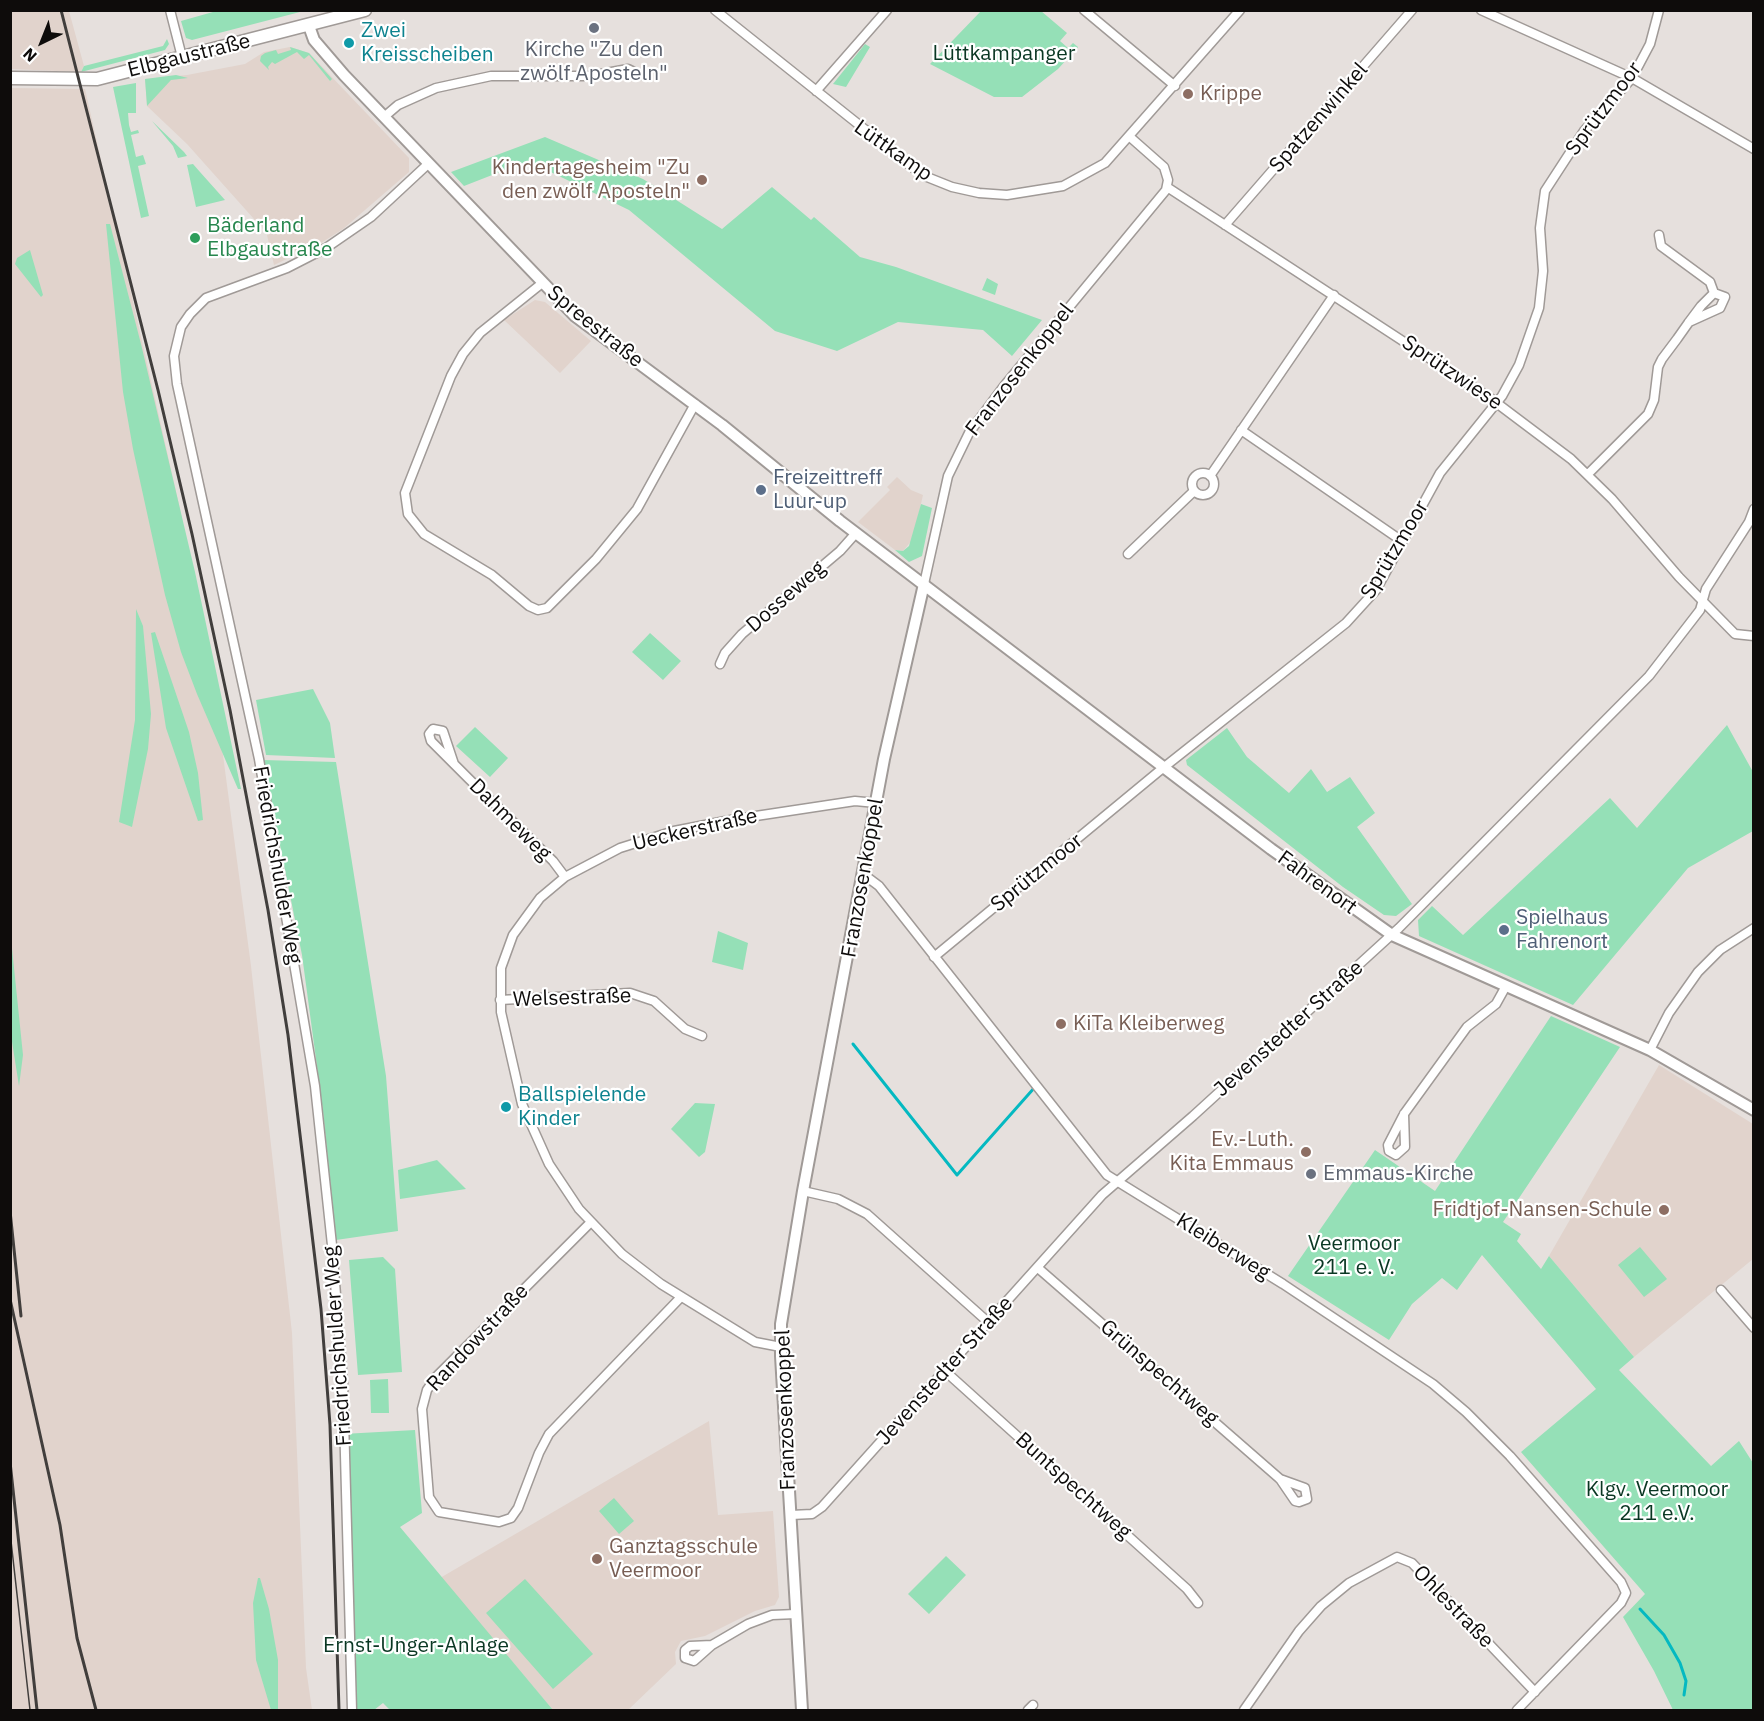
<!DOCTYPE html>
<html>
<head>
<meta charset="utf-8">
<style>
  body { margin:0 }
  #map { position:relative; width:1764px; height:1721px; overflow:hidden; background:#e6e0dd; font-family:"IBM Plex Sans",sans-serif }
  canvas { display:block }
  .frame { position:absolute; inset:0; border:12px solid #0e0c0b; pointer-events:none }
  .north { position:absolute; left:12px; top:12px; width:60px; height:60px; -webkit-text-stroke:4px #fff; paint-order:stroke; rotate:223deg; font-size:16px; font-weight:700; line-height:24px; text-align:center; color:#0e0c0b }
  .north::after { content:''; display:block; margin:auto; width:21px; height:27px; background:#0e0c0b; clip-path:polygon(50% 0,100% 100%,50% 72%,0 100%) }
</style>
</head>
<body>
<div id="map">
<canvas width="1764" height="1721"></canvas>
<div class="frame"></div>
<div class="north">N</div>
</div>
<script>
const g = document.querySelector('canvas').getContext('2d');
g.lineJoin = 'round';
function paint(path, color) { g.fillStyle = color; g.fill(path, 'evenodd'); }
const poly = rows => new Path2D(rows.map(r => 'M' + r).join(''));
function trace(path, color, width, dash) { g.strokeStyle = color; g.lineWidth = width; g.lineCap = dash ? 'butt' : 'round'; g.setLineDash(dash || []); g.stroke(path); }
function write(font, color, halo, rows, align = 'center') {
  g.font = font + ' "IBM Plex Sans",sans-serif'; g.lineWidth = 4.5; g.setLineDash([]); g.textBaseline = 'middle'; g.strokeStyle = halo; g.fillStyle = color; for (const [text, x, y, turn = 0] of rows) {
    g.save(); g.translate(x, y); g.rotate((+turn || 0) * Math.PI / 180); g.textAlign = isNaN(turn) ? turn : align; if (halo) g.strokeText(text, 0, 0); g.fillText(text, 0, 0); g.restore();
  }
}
paint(poly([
  [10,11,69,11,84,66,81,72,11,69],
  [290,47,309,53,409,158,409,172,343,229,321,243,274,265,267,235,262,228,187,144,147,106,145,79,187,75,245,64,264,52],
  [10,88,85,89,180,509,219,725,251,966,292,1333,306,1668,312,1710,12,1710],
  [535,300,545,302,591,341,560,373,504,320],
  [897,477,911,490,923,495,913,539,903,551,895,550,858,522,890,490,887,487],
  [1659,1065,1753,1124,1753,1259,1634,1357,1549,1256],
  [709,1421,718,1515,773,1511,779,1597,775,1605,755,1611,705,1636,681,1641,675,1652,676,1664,628,1710,553,1710,440,1578]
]), '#e1d3cc');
paint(poly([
  [220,10,299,10,300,12,192,40,186,38,181,21],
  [981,11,1041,11,1067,33,1060,41,1068,48,1073,43,1078,47,1058,69,1022,97,994,97,930,64],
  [167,39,169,44,165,50,81,72,84,66,163,46],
  [865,44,870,47,846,87,833,84],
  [290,47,309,53,332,79,330,81,309,55,304,59,297,52,275,64,272,62,268,67,269,70,260,61,261,56,265,53,276,50,278,54,291,50],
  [176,75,188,78,171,80,147,106,145,79],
  [136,83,136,113,128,113,129,125,131,132,138,130,139,133,131,135,136,157,143,155,146,164,138,166,149,216,141,218,113,87],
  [152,121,184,152,187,156,178,158,173,146],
  [545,137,643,179,722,229,772,187,811,220,814,217,860,257,896,267,1042,320,1012,356,983,330,898,322,837,351,775,331,629,210,528,161,464,186,451,172],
  [193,164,200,172,225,200,196,207,187,165],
  [106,224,110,224,141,344,195,572,241,789,238,789,197,694,181,652,165,595,133,449,123,392],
  [30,250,43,295,41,297,15,264,17,258],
  [987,278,998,284,995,295,982,290],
  [921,504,932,508,922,556,909,562,895,550,903,551,909,546],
  [136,609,143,626,151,714,148,749,132,827,119,822,135,720],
  [155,632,189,732,198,773,203,820,198,821,166,728,151,633],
  [650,633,681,661,663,680,632,652],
  [313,689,330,723,335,758,266,755,256,700],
  [1727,725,1753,772,1753,831,1688,868,1573,1005,1419,936,1418,920,1432,906,1463,935,1610,798,1637,828],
  [475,727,508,758,490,777,456,746],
  [1227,728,1247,757,1289,793,1311,769,1327,792,1350,777,1375,813,1357,827,1412,904,1396,916,1384,915,1343,887,1187,765,1186,760],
  [263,760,336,762,386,1076,398,1231,336,1240,323,1111,302,955],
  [10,929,23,1055,19,1086,10,1029],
  [718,931,748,943,743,970,712,962],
  [1551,1016,1620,1047,1503,1222,1521,1234,1517,1241,1541,1269,1549,1256,1634,1357,1619,1370,1711,1466,1739,1441,1753,1463,1753,1710,1673,1710,1654,1671,1623,1617,1645,1594,1521,1452,1596,1389,1482,1255,1457,1290,1442,1278,1412,1304,1389,1340,1288,1276,1375,1150,1435,1191],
  [695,1103,715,1104,705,1152,699,1157,671,1129],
  [437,1160,466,1189,400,1199,398,1170],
  [1640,1247,1667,1279,1644,1297,1618,1265],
  [383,1257,395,1269,402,1372,358,1375,349,1260],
  [388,1379,389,1413,371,1413,370,1380],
  [415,1430,422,1513,400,1527,553,1710,390,1710,383,1703,374,1710,357,1710,348,1580,343,1434],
  [614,1498,634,1521,619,1534,599,1511],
  [946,1556,966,1575,929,1614,908,1594],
  [258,1578,260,1578,269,1609,278,1660,278,1710,271,1710,256,1660,253,1603],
  [525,1579,593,1654,553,1689,486,1613]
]), '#95e0b7');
trace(poly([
  [853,1044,957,1175,1035,1087],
  [1640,1609,1664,1635,1680,1663,1686,1681,1684,1695]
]), '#05b9c1', 3);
const minor = poly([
  [170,10,182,57],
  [715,10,922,175,952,187,979,193,1007,195,1063,186,1105,163,1240,10],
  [1084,10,1175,86],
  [1481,10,1632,78,1754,149],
  [816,91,887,10],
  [384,117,398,105,436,88,491,76,590,76,628,69,640,75],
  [1167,187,1490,398,1571,459,1612,499,1679,577,1735,634,1754,636],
  [1225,225,1412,10],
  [1659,235,1661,246,1710,282,1714,293],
  [541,284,480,333,463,354,451,376,405,493,408,514,424,534,492,575,529,606,538,610,547,608,596,559,637,509,695,404],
  [1241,430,1402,541],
  '1192 484a11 11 0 1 1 22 0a11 11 0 1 1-22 0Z',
  [1588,474,1648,414,1654,400,1658,367,1662,359,1677,339,1689,322,1701,306,1714,293,1725,297,1720,308,1689,322],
  [1210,476,1334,295],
  [1128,554,1194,491],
  [924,584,948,476,969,433,1004,386,1166,190,1168,180,1164,167,1130,137],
  [720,664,725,653,742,634,840,551,856,533],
  [454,764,443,731,433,729,429,734,431,741,469,779,553,861,565,877],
  [863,874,879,886,1107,1175,1283,1284,1433,1384,1466,1412,1510,1456,1621,1582,1626,1593,1621,1603,1517,1710],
  [934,957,1158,772,1346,623,1376,590,1440,473,1502,396,1519,365,1539,308,1543,271,1540,228,1545,191,1584,131,1632,78,1650,44,1659,10],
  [500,1000,630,993,654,1001,685,1029,702,1036],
  [1650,1050,1669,1013,1698,972,1720,950,1754,928],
  [1404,1114,1405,1147,1396,1155,1389,1151,1388,1145,1404,1114,1467,1027,1496,1004,1506,986],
  [803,1191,838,1199,867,1214,988,1322],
  [590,1223,436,1377,427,1390,422,1409,429,1497,439,1512,499,1522,511,1518,518,1508,539,1453,549,1434,681,1297],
  [1038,1268,1280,1479,1295,1501,1299,1502,1307,1499,1305,1488,1280,1479],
  [1721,1290,1754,1328],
  [781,1347,755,1342,661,1284,622,1254,579,1209,549,1164,522,1104,501,1012,501,968,513,935,540,898,565,877,620,848,674,831,736,819,855,801,876,803],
  [945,1371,1187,1589,1198,1603],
  [791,1515,812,1514,822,1507,1102,1195,1193,1116,1399,928,1649,676,1700,610,1706,589,1749,522,1754,509],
  [712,1645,690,1646,685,1650,685,1658,694,1661,712,1645,748,1624,772,1615,796,1614],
  [352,1710,343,1382,332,1245,315,1086,259,759,177,384,174,356,181,327,190,314,206,298,287,268,326,248,371,217,428,164],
  [1028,1710,1033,1705],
  [1244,1710,1299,1631,1321,1606,1349,1583,1397,1557,1412,1563,1535,1692]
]);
const tertiary = poly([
  [309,26,314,40,344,75,575,316,722,425,840,521,1271,849,1392,935,1650,1050,1754,1110],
  [802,1710,781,1356,781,1324,803,1191,884,759,924,584]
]);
const primary = poly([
  [10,78,97,79,365,10]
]);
trace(minor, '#a09a97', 11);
trace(tertiary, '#a09a97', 14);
trace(primary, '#a09a97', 15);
trace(minor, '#fff', 8);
trace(tertiary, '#fff', 10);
trace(primary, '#fff', 12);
trace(poly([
  [10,1532,30,1710]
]), '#413e3c', 1.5);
trace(poly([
  [61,10,158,390,192,534,230,710,268,910,288,1035,321,1309,330,1425,339,1710],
  [10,1211,21,1316],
  [10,1299,60,1525,77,1638,96,1710],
  [10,1462,37,1710]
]), '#413e3c', 3);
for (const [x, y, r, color] of [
  [594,28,6,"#6b7280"],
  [349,43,6,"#0f9aa8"],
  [1188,94,6,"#8d6e63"],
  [702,180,6,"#8d6e63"],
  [195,238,6,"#2e9e5b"],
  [761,490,6,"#5c6f8a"],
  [1504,930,6,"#5c6f8a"],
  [1061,1024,6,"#8d6e63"],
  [506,1107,6,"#0f9aa8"],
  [1306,1152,6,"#8d6e63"],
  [1311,1174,6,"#6b7280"],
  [1664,1210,6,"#8d6e63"],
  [597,1559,6,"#8d6e63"]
]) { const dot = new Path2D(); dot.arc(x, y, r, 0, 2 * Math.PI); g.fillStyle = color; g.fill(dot); trace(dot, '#fff', 2); }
write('21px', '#0d838f', '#fff', [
  ["Zwei",361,31],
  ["Kreisscheiben",361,55],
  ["Ballspielende",518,1095],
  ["Kinder",518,1119]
], 'left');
write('21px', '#5b616d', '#fff', [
  ["Kirche \"Zu den",594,50],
  ["zwölf Aposteln\"",594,74],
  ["Emmaus-Kirche",1323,1174,"left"]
]);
write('21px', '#0a3723', '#fff', [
  ["Lüttkampanger",1004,54],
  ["Veermoor",1354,1244],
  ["211 e. V.",1354,1268],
  ["Klgv. Veermoor",1657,1490],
  ["211 e.V.",1657,1514],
  ["Ernst-Unger-Anlage",416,1646]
]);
write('21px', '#0e0c0b', '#fff', [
  ["Elbgaustraße",189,56,-14],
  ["Sprützmoor",1604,109,-53],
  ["Spatzenwinkel",1319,118,-49],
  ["Lüttkamp",893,151,35],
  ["Spreestraße",595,327,39],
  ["Franzosenkoppel",1020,370,-52],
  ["Sprützwiese",1452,373,34],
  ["Sprützmoor",1395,550,-59],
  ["Dosseweg",786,597,-41],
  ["Dahmeweg",510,820,45],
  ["Ueckerstraße",695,830,-13],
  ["Friedrichshulder Weg",277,865,80],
  ["Sprützmoor",1037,873,-39],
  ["Franzosenkoppel",863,878,-80],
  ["Fahrenort",1317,883,36],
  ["Welsestraße",572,998,-2],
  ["Jevenstedter Straße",1289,1029,-42],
  ["Kleiberweg",1223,1247,32],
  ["Randowstraße",478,1338,-47],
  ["Friedrichshulder Weg",338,1346,-94],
  ["Jevenstedter Straße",945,1371,-48],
  ["Grünspechtweg",1159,1373,41],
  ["Franzosenkoppel",786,1410,-92],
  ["Buntspechtweg",1073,1486,42],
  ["Ohlestraße",1453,1607,46]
]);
write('21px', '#785e54', '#fff', [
  ["Krippe",1200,94],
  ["Kindertagesheim \"Zu",690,168,"right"],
  ["den zwölf Aposteln\"",690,192,"right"],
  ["KiTa Kleiberweg",1073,1024],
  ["Ev.-Luth.",1294,1140,"right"],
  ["Kita Emmaus",1294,1164,"right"],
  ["Fridtjof-Nansen-Schule",1652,1210,"right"],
  ["Ganztagsschule",609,1547],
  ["Veermoor",609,1571]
], 'left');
write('21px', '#27864d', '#fff', [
  ["Bäderland",207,226],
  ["Elbgaustraße",207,250]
], 'left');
write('21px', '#4e5e75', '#fff', [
  ["Freizeittreff",773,478],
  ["Luur-up",773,502],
  ["Spielhaus",1516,918],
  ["Fahrenort",1516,942]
], 'left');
</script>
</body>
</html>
